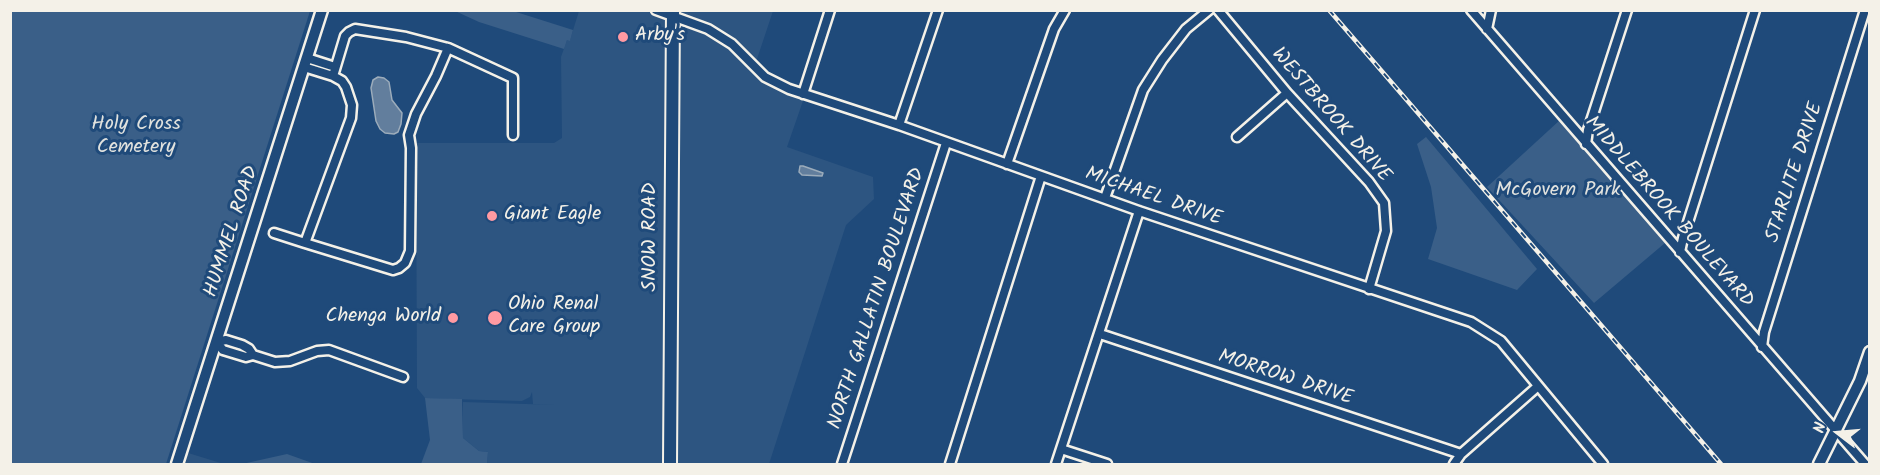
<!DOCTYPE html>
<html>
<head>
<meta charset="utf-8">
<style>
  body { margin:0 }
  #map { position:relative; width:1880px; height:475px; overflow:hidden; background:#1f4a7a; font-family:Kalam,sans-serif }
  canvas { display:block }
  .frame { position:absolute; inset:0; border:12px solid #f4f1e8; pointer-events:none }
  .north { position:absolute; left:1808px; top:403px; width:60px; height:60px; -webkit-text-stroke:4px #1f4a7a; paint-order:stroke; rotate:286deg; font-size:16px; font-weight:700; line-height:24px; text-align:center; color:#f4f1e8 }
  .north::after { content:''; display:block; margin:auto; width:21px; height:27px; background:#f4f1e8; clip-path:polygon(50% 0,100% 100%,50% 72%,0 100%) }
</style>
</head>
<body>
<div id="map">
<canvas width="1880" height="475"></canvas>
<div class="frame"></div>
<div class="north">N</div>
</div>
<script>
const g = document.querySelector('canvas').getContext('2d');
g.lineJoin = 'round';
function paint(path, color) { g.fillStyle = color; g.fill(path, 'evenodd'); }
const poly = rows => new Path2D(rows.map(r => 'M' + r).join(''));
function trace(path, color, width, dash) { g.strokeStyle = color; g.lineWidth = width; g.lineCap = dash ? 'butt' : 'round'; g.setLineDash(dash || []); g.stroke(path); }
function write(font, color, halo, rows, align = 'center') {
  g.font = font + ' Kalam,sans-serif'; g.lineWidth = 6; g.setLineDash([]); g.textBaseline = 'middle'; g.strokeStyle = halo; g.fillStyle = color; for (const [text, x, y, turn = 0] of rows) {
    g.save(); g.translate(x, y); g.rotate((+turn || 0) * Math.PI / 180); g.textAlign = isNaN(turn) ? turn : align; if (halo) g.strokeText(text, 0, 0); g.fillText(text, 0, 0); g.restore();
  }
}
paint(poly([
  [579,11,773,11,753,71,769,83,804,98,787,147,873,177,874,199,846,225,769,464,487,464,488,452,479,451,463,438,463,402,557,405,533,404,532,392,530,397,522,401,449,399,425,398,417,388,416,143,554,143,562,138,561,57,567,40,570,40],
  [185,452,224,464,181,464]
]), '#2d5581');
paint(poly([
  [10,11,310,11,166,464,11,464],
  [455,11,513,11,573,30,570,41,567,40,564,49,479,22],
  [1560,120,1665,243,1594,303,1487,187],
  [1426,137,1537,269,1517,290,1428,259,1437,228,1431,187,1417,144],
  [425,398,462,399,463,438,479,451,488,452,487,464,421,464,430,440],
  [287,454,315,464,242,464]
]), '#3a5f88');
const water = poly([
  [378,77,384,78,389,82,392,100,402,113,401,124,398,132,394,134,385,133,380,129,376,121,371,88,373,80,378,77],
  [800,166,803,166,823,173,822,176,802,175,799,172,800,166]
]);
paint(water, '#627e9d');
trace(water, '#9cacbb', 1.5);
const minor = poly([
  [656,10,708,29,732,44,765,77,789,89,899,125,1139,211,1471,322,1501,341,1603,464],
  [1218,10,1287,93,1369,182,1384,203,1386,231,1369,289],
  [1471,10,1865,464],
  [1487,29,1491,10],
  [307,58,335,67],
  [304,67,333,76,342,81,346,87,352,105,351,118,305,243,393,270,399,268,405,263,410,251,411,148,409,135,416,114,436,76,448,48],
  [333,76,345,36,349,32,355,29,406,37,448,48,513,78,513,135],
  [803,94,830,10],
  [899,125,938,10],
  [1237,137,1287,93],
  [1586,144,1588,130,1627,10],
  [1007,164,1054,29,1065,10],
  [1105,198,1143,90,1162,60,1186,29,1209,10],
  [274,233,305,243],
  [1680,252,1683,238,1755,10],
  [1100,334,1461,454],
  [216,342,223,350,246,357,253,355,275,362,290,361,317,351,329,350,403,377],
  [216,342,226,340,242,345,249,349,253,355],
  [1762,347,1764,332,1865,10],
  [1061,449,1107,464],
  [842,464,946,143],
  [950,464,1041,176],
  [1056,464,1139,211],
  [1454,464,1461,454,1537,387]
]);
const tertiary = poly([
  [177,464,322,10],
  [1819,464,1860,381,1870,352]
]);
const primary = poly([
  [670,464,673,10]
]);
trace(minor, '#f4f1e8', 13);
trace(tertiary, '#f4f1e8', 15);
trace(primary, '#f4f1e8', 16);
trace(minor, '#1f4a7a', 8);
trace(tertiary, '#1f4a7a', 10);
trace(primary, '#1f4a7a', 12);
const rail = poly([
  [1329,10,1721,464]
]);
trace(rail, '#f4f1e8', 4.5);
trace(rail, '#1f4a7a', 2, [7]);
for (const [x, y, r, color] of [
  [623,37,6,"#ff9aa2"],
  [492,216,6,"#ff9aa2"],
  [453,318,6,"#ff9aa2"],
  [495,318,8,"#ff9aa2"]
]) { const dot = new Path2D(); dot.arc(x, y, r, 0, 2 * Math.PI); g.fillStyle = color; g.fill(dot); trace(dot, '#1f4a7a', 2); }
write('20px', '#f4f1e8', '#1f4a7a', [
  ["Arby's",635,37],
  ["Giant Eagle",504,216],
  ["Ohio Renal",508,306],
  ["Care Group",508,329],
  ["Chenga World",441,318,"right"]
], 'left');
write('20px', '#f4f1e8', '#1f4a7a', [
  ["WESTBROOK DRIVE",1330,116,49],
  ["STARLITE DRIVE",1796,173,-72],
  ["MICHAEL DRIVE",1153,198,19],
  ["MIDDLEBROOK BOULEVARD",1668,213,49],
  ["HUMMEL ROAD",233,232,-72],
  ["SNOW ROAD",652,237,-90],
  ["NORTH GALLATIN BOULEVARD",878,299,-72],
  ["MORROW DRIVE",1285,379,18]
]);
write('20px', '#e1e2de', '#1f4a7a', [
  ["Holy Cross",136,126],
  ["Cemetery",136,149],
  ["McGovern Park",1558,192]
]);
</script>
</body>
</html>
